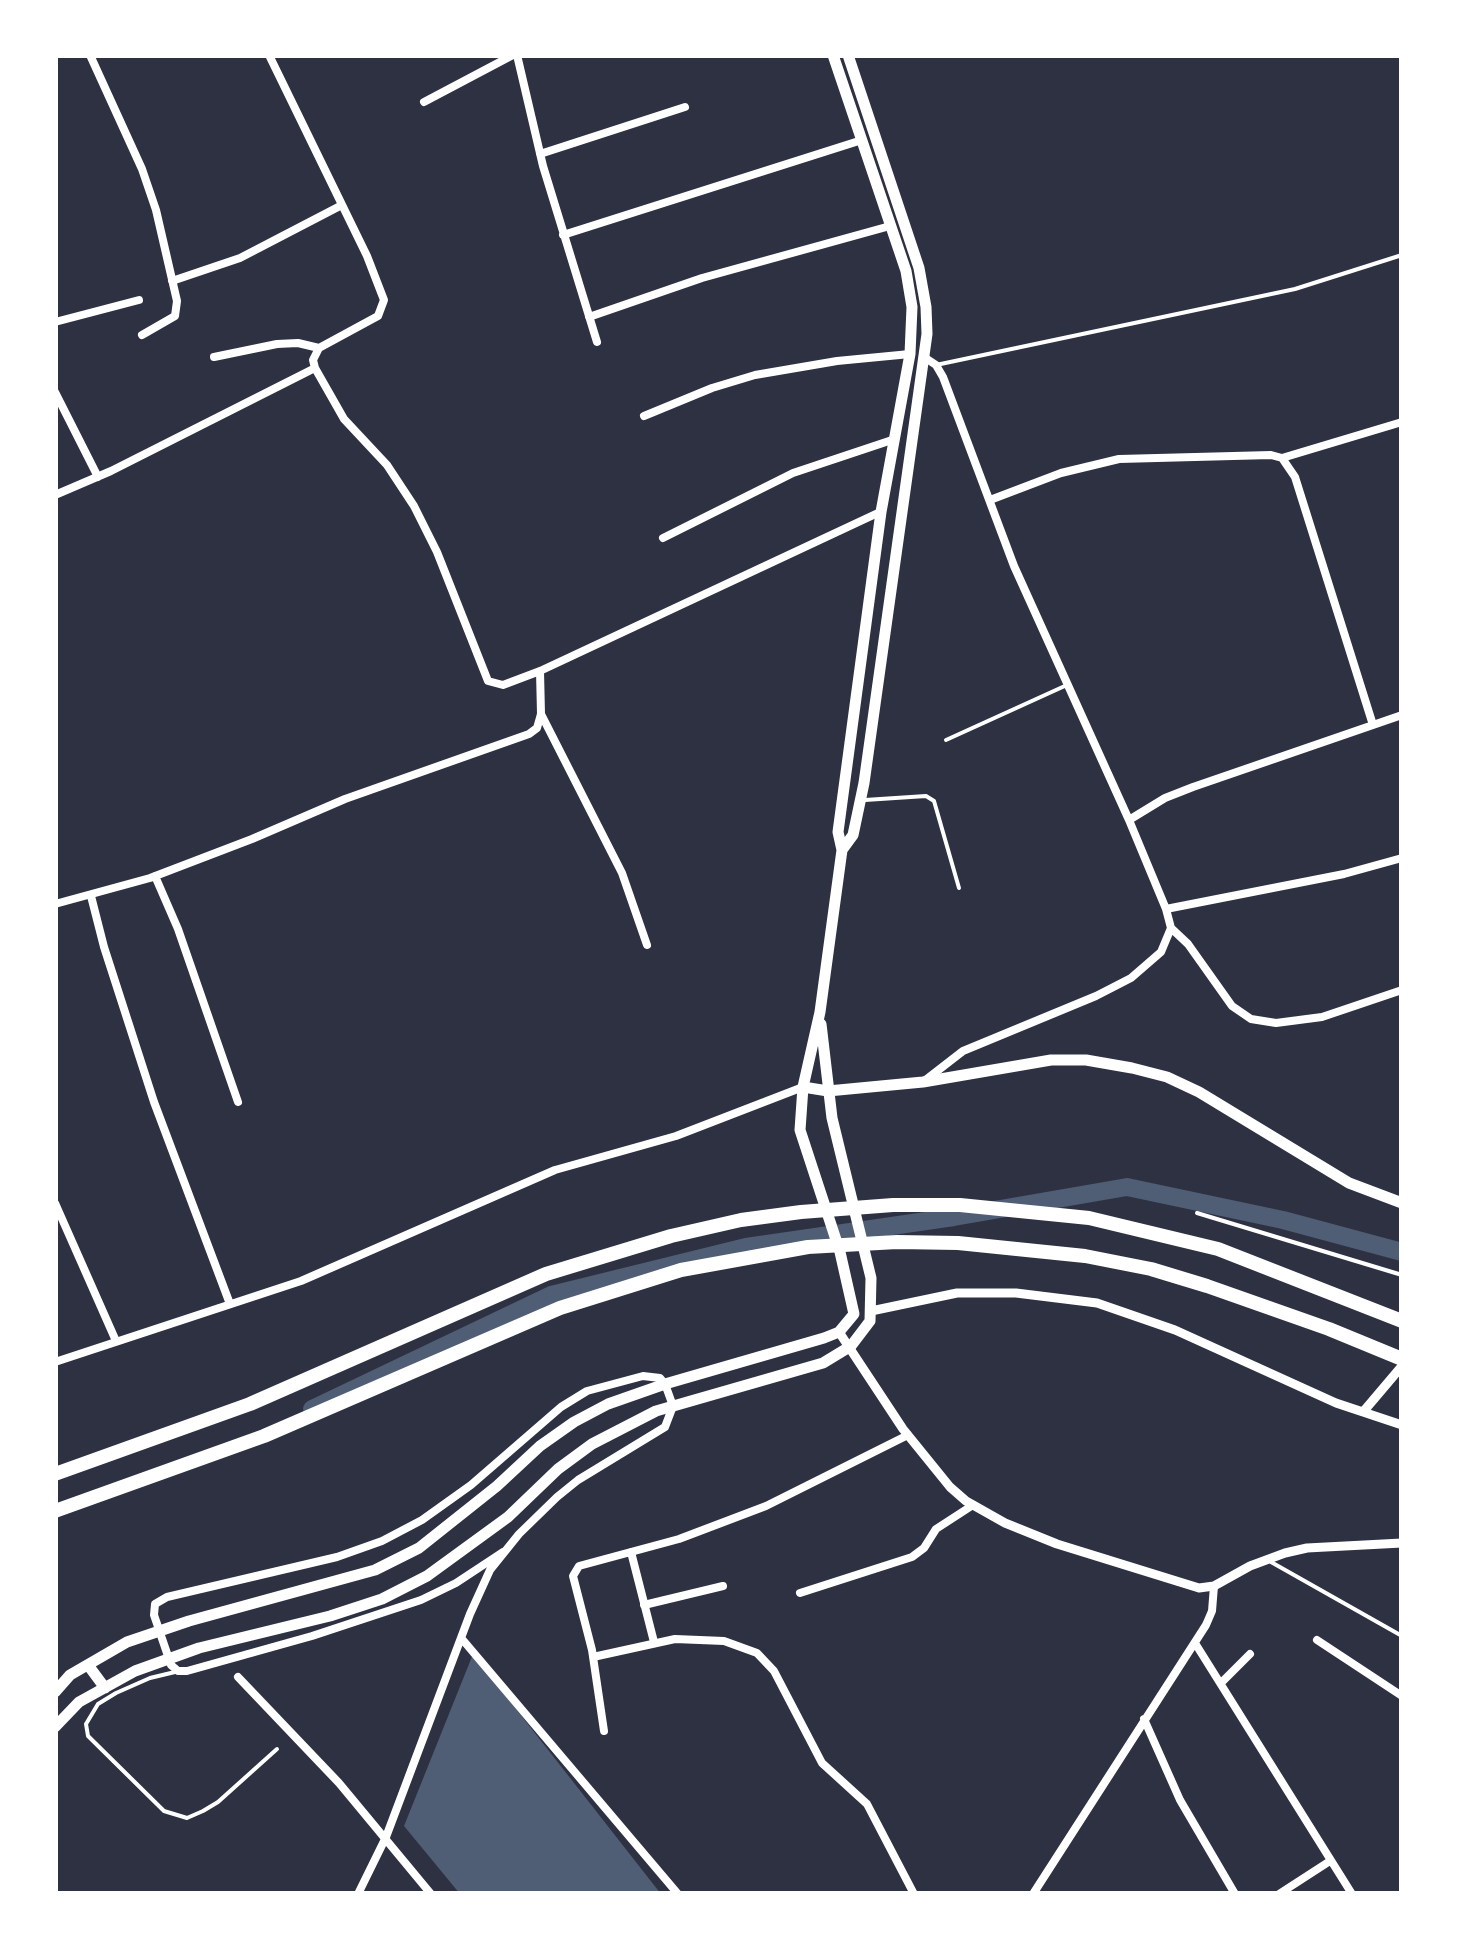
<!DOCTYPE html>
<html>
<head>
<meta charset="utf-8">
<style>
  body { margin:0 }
  #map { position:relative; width:1457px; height:1949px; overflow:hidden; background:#2d3142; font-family:"Exo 2",sans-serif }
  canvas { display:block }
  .frame { position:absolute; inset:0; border:58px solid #fff; pointer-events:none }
</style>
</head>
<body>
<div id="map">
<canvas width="1457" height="1949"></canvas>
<div class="frame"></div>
</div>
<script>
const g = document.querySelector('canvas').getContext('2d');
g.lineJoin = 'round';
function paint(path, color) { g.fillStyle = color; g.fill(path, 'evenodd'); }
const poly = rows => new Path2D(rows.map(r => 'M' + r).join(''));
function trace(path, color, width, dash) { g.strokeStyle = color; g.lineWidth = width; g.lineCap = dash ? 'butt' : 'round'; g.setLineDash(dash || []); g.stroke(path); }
paint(poly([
  [473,1654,661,1894,460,1894,404,1826]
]), '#4f5d75');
trace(poly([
  [312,1409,551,1295,746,1247,954,1217,1127,1187,1283,1220,1402,1252]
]), '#4f5d75', 18);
trace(poly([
  [936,365,1295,289,1402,255],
  [946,740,1067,685],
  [865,800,926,796,934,801,959,888],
  [1197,1213,1402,1275],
  [1271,1562,1402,1636],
  [175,1672,150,1678,116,1693,98,1704,86,1724,88,1736,164,1811,187,1818,203,1811,218,1802,277,1749]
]), '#fff', 4);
trace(poly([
  [90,55,142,169,156,210,177,301,175,316,142,335],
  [269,55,367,256,384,300,378,316,319,348,313,360,315,368,344,419,387,465,414,506,437,552,488,681,503,685,540,671,880,512],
  [517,55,543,166,597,342],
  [424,102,513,55],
  [540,154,685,107],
  [563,235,862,140],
  [172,281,240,258,342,205],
  [589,317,702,278,890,226],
  [55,322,139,300],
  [214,357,277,344,298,343,319,348],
  [55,392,98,477],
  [644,416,712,388,755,375,837,361,910,354],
  [1282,458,1402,422],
  [55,495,111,471,315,368],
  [990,500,1061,473,1119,459,1271,455,1282,458,1295,477,1373,725],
  [663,538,793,473,895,439],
  [541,714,622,873,647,945],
  [1129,820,1165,798,1193,787,1402,715],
  [155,876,178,929,238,1102],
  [91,896,104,947,154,1102,230,1304],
  [55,904,150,878,252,839,345,799,529,734,537,728,541,714,540,671],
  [1166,909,1344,874,1402,858],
  [1171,928,1188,944,1232,1006,1251,1019,1276,1023,1322,1017,1402,990],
  [923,1082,963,1051,1096,996,1131,978,1161,952,1171,928,1166,909,1129,820,1014,566,943,377,936,365,924,357],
  [55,1203,116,1341],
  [55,1362,301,1281,555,1170,676,1136,803,1087],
  [631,1552,654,1642],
  [800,1593,912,1557,924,1548,936,1529,973,1505],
  [644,1605,723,1586],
  [462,1639,678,1894],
  [1317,1640,1402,1696],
  [1195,1643,1352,1894],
  [593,1657,675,1639,724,1641,757,1653,774,1671,822,1763,867,1804,914,1894],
  [238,1677,339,1783,431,1894],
  [1222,1682,1250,1654],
  [1144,1719,1180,1800,1235,1894],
  [604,1731,592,1650,573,1576,579,1566,679,1539,766,1506,908,1435],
  [358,1894,386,1837,470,1614,490,1570,519,1534,557,1497,578,1480,665,1427,673,1406,665,1384,660,1378,643,1376,587,1391,561,1407,471,1485,422,1520,382,1541,337,1557,167,1597,155,1604,154,1615,171,1665,178,1671,187,1671,312,1636,421,1600,456,1583,503,1552],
  [1033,1894,1206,1625,1212,1611,1214,1586],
  [1279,1894,1330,1861]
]), '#fff', 8);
trace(poly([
  [871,1311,957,1293,1016,1293,1097,1303,1175,1330,1336,1403,1402,1425],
  [839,1332,903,1429,950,1487,966,1501,1005,1523,1057,1544,1199,1588,1214,1586,1250,1566,1285,1553,1307,1548,1402,1543],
  [1363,1412,1402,1366]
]), '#fff', 9);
trace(poly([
  [842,850,853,835,864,783,927,334,926,307,919,268,848,55],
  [803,1087,828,1091,923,1082,1051,1060,1086,1060,1132,1068,1167,1077,1199,1092,1349,1183,1402,1203],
  [88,1665,105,1688],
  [55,1692,70,1675,127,1642,189,1621,375,1570,419,1548,497,1486,540,1446,574,1422,608,1404,665,1384,824,1338,839,1332,854,1314,840,1252,800,1130,803,1087,820,1012,842,850,838,832,881,512,910,354,912,307,906,271,833,55],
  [55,1727,79,1702,135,1671,199,1648,330,1616,382,1599,427,1576,508,1517,558,1469,592,1444,656,1411,823,1363,851,1346,870,1321,871,1278,832,1118,821,1024]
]), '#fff', 11);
trace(poly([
  [55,1474,250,1404,546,1274,671,1236,741,1220,801,1212,893,1205,960,1205,1089,1218,1218,1249,1402,1321],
  [55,1511,264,1436,560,1308,681,1270,808,1247,897,1242,958,1243,1085,1256,1151,1269,1207,1286,1329,1329,1402,1359]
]), '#fff', 14);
</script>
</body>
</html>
